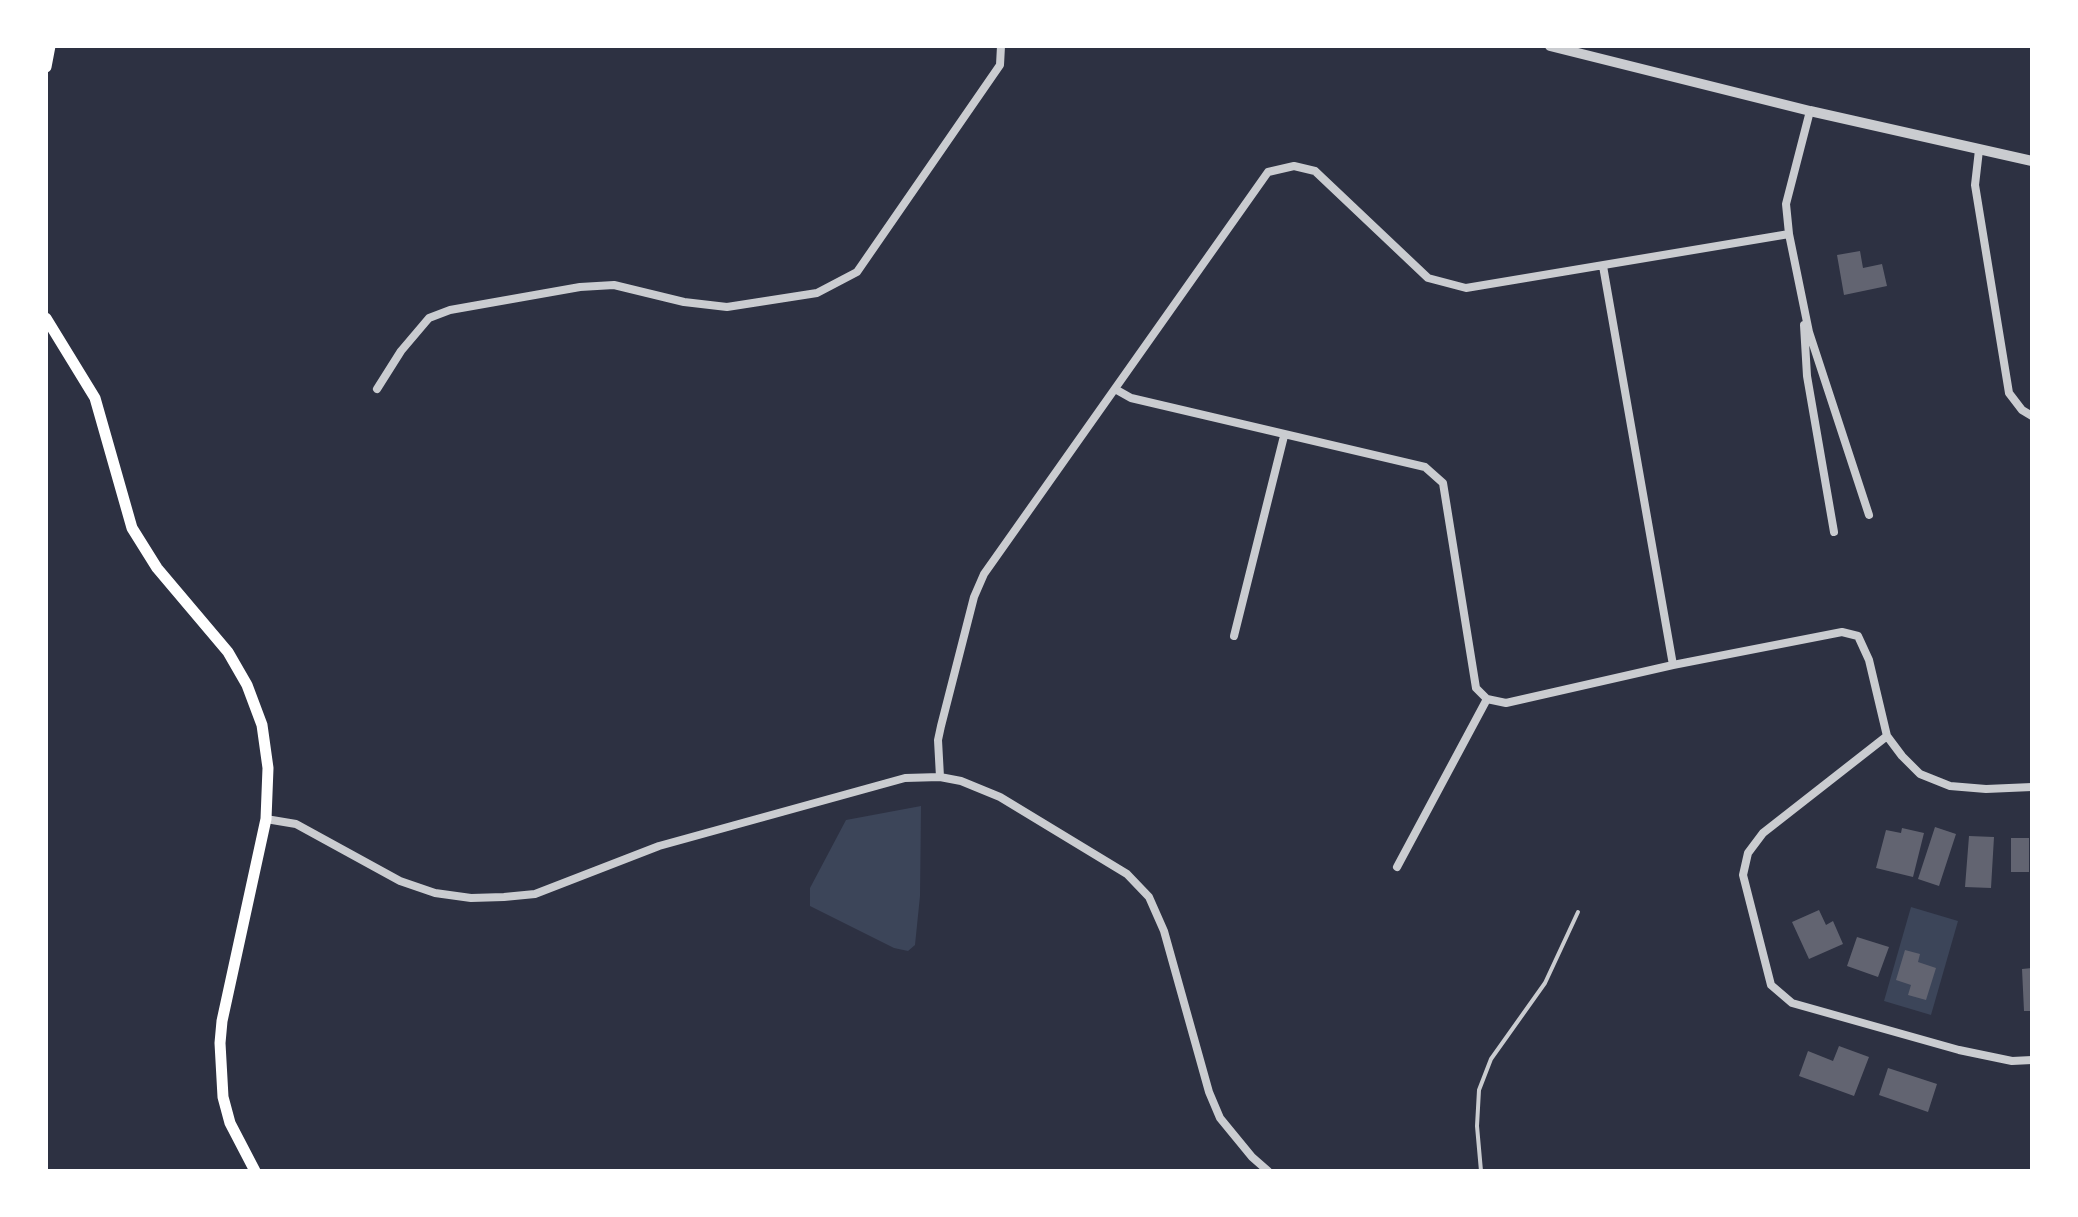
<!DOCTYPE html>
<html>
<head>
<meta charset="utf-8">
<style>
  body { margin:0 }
  #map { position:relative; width:2078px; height:1217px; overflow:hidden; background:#2d3142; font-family:Rubik,sans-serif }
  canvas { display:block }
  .frame { position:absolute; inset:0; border:48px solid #fff; pointer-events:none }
</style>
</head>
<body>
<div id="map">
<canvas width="2078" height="1217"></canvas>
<div class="frame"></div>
</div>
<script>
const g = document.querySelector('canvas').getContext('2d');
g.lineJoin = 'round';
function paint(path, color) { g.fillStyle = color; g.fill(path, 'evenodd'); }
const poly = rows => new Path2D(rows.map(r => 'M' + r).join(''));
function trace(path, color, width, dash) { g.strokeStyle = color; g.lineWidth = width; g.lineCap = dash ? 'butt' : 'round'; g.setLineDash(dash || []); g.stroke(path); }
paint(poly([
  [921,806,920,896,915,945,908,951,894,948,810,906,810,888,846,820],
  [1911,907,1958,921,1931,1015,1884,1001]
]), '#3c4559');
paint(poly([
  [1860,251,1863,268,1882,264,1887,286,1844,295,1837,255],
  [1935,827,1956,834,1939,886,1918,879],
  [1902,828,1924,833,1913,877,1876,868,1886,830,1901,833],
  [1969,836,1994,837,1991,888,1965,887],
  [2011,838,2029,838,2029,872,2011,872],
  [1819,910,1826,925,1833,921,1843,944,1809,959,1792,922],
  [1857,937,1889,947,1878,977,1847,966],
  [1905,950,1920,954,1918,962,1936,968,1926,1000,1908,995,1911,985,1896,980],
  [2032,968,2032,1011,2024,1011,2022,969],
  [1839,1046,1869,1057,1854,1096,1799,1076,1808,1051,1833,1061],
  [1888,1068,1937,1084,1928,1112,1879,1095]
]), '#626471');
trace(poly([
  [1481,1171,1477,1126,1479,1090,1491,1059,1545,983,1578,912]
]), '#caccd0', 4);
trace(poly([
  [1979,150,1975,185,2009,393,2022,410,2032,416],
  [1789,234,1809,332,1869,515],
  [1603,266,1673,665],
  [1804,325,1807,376,1834,532],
  [377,389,401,351,429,318,450,310,580,287,614,285,684,302,727,307,817,293,857,272,1000,65,1001,46],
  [1115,389,1131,398,1425,467,1443,483,1476,688,1487,699,1506,703,1673,665,1842,632,1858,636,1869,660,1887,736,1902,756,1920,774,1950,786,1986,789,2032,787],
  [1234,636,1284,436],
  [1887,736,1763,833,1748,853,1743,875,1771,985,1792,1003,1959,1050,2012,1061,2032,1060],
  [940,777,938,740,941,726,974,597,984,574,1268,172,1294,166,1315,171,1428,278,1466,288,1789,234,1786,204,1810,111],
  [266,819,296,824,400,881,435,893,471,898,504,897,535,894,659,846,905,778,940,777,961,781,1000,797,1127,874,1149,897,1164,931,1209,1092,1220,1118,1252,1157,1268,1171],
  [1397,867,1487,699]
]), '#caccd0', 8);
trace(poly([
  [1550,46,1810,111,2032,161]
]), '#caccd0', 10);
trace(poly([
  [46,67,50,46],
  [46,318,95,398,132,528,157,568,228,652,247,685,262,725,268,768,266,819,222,1021,220,1043,223,1097,230,1123,255,1171]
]), '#fff', 11);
</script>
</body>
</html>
